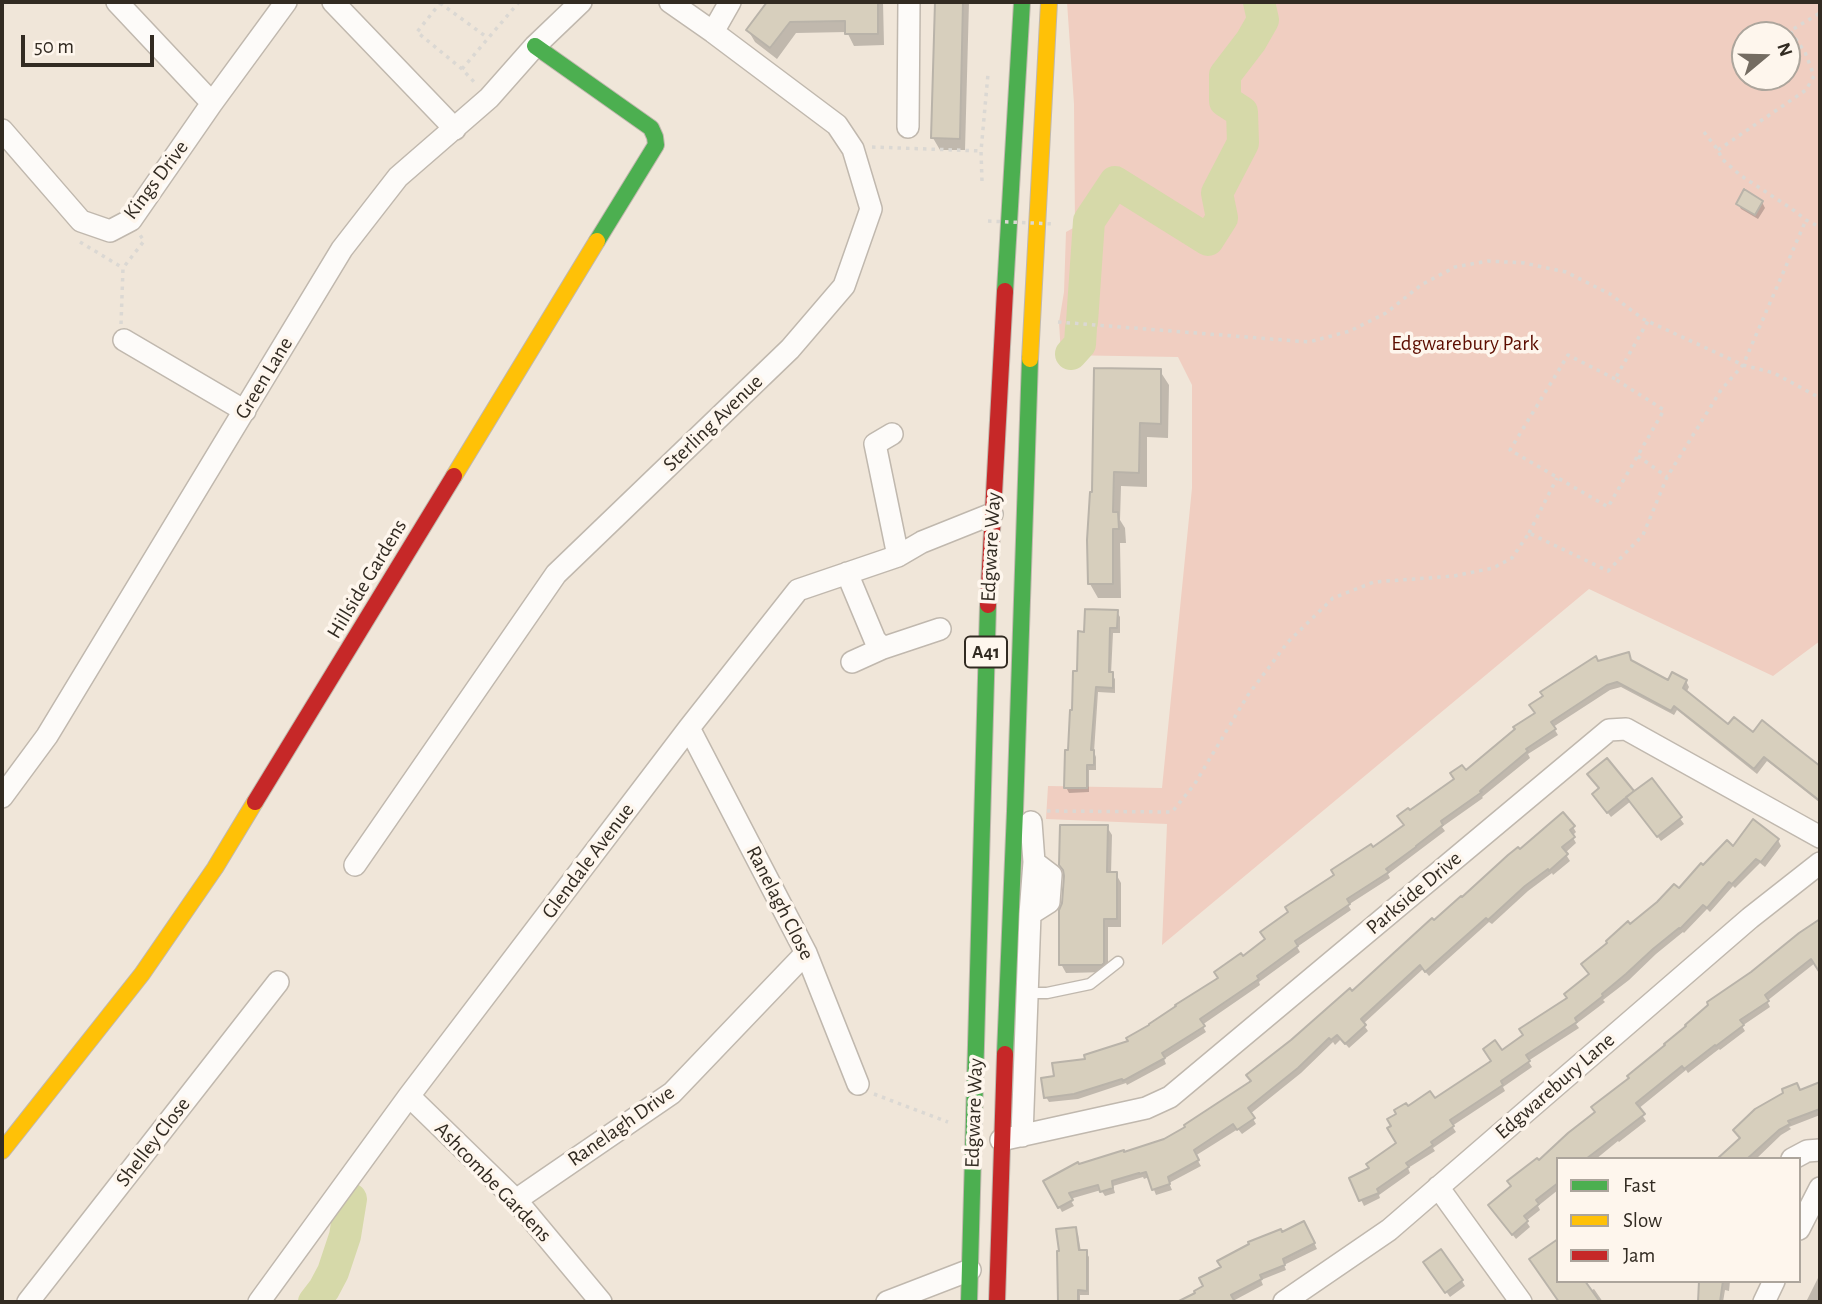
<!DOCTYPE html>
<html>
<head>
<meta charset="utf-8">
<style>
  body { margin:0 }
  #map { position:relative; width:1822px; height:1304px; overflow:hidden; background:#f0e6d9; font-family:"Alegreya Sans",sans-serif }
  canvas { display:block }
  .frame { position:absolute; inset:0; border:4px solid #322b22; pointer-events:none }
  .legend { position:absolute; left:1556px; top:1157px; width:245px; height:126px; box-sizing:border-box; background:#fef6ed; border:2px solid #aca59c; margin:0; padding:9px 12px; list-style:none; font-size:21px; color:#322b22 }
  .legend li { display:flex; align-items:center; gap:14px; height:35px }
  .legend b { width:35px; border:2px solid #aca59c }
  .north { position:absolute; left:1731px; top:21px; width:70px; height:70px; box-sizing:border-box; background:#fef6ed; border:2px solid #aca59c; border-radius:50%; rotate:71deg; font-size:19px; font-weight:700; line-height:28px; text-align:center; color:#322b22 }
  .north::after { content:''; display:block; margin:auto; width:24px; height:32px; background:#746c62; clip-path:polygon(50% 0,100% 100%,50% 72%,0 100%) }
  .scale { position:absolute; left:21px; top:35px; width:133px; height:32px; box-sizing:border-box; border:4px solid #322b22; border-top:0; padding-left:9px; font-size:21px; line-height:24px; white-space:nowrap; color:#322b22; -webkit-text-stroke:5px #fef6ed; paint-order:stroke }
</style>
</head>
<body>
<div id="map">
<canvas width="1822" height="1304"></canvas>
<div class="frame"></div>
<ul class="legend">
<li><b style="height:9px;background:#4caf50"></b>Fast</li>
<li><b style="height:9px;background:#ffc107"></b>Slow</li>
<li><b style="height:9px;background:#c62828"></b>Jam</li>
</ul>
<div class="north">N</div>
<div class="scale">50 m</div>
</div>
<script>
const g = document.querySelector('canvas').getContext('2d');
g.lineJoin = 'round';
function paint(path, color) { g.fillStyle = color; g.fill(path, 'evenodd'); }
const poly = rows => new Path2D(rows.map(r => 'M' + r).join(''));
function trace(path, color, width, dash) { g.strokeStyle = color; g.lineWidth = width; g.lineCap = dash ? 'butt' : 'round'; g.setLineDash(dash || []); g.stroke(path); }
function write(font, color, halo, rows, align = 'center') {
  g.font = font + ' "Alegreya Sans",sans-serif'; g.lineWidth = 7; g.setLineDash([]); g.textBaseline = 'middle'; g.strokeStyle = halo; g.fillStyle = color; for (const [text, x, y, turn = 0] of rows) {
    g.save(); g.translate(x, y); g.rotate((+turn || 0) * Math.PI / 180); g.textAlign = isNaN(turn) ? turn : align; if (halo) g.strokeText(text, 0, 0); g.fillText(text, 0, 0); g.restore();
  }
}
paint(poly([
  [1067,2,1820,2,1820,641,1773,676,1589,589,1162,945,1167,824,1046,819,1048,786,1162,788,1192,488,1192,385,1178,357,1061,355,1059,322,1064,292,1066,232,1075,227,1074,104],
  [1745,35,1787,35,1787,77,1745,77]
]), '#f0cec1');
paint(poly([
  [769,2,883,2,884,45,854,46,847,32,796,33,777,59,755,42,748,30],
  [937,2,969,2,965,150,940,150,933,138],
  [1762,202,1765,208,1758,219,1741,209,1738,204],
  [1160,371,1169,385,1168,438,1147,437,1147,487,1121,486,1120,520,1125,528,1126,543,1120,543,1121,598,1098,598,1090,584,1089,540,1091,494],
  [1117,612,1120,617,1120,633,1113,633,1111,674,1115,679,1115,693,1098,692,1094,752,1096,757,1096,770,1089,770,1089,792,1069,793,1066,787,1074,712,1086,633],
  [1632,662,1669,682,1686,681,1689,687,1686,693,1729,726,1753,734,1762,723,1820,768,1820,799,1819,802,1767,761,1757,774,1677,710,1674,715,1621,687,1610,690,1553,727,1558,735,1528,754,1530,758,1482,797,1483,798,1442,827,1445,831,1388,874,1390,878,1348,905,1351,910,1297,947,1300,952,1259,982,1260,985,1202,1025,1206,1032,1164,1059,1166,1064,1127,1085,1126,1083,1078,1099,1049,1102,1046,1097,1056,1078,1087,1060,1130,1042,1220,978,1372,850,1406,826,1410,813,1466,772,1598,663],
  [1652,780,1684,824,1661,841,1631,801,1611,817,1597,799,1633,794],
  [1107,827,1112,835,1111,874,1116,874,1121,883,1121,927,1108,927,1108,972,1066,973,1061,964],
  [1573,827,1576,832,1572,836,1576,843,1565,853,1570,861,1553,875,1552,873,1528,891,1492,924,1489,922,1429,976,1423,969,1363,1024,1368,1031,1349,1048,1341,1039,1335,1045,1333,1042,1301,1073,1250,1114,1256,1124,1242,1134,1238,1129,1195,1156,1201,1166,1169,1183,1172,1190,1156,1195,1149,1177,1144,1179,1143,1177,1113,1186,1115,1193,1105,1196,1101,1190,1070,1199,1074,1206,1062,1212,1046,1181,1165,1140,1188,1128,1252,1082,1434,922],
  [1778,840,1781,846,1765,867,1760,863,1735,888,1733,886,1710,912,1707,909,1684,933,1683,932,1656,954,1629,980,1603,1000,1605,1002,1576,1024,1579,1028,1528,1061,1532,1067,1503,1087,1505,1091,1452,1126,1456,1132,1433,1148,1435,1151,1408,1168,1410,1173,1379,1195,1380,1198,1364,1206,1351,1179,1371,1169,1398,1144,1408,1108,1435,1101,1493,1062,1501,1053,1569,999,1591,975,1630,926,1679,891,1703,867,1733,849],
  [1820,918,1820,964,1817,966,1815,963,1767,1001,1770,1007,1742,1026,1745,1031,1720,1050,1719,1049,1688,1073,1686,1070,1638,1109,1646,1121,1619,1142,1618,1141,1596,1159,1558,1159,1558,1190,1538,1206,1540,1210,1526,1221,1530,1227,1516,1239,1493,1210,1539,1163,1597,1113,1631,1079,1752,973,1819,922,1818,920],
  [1820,1084,1820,1115,1789,1127,1791,1129,1781,1135,1756,1159,1720,1159,1800,1092],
  [1307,1228,1317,1249,1284,1265,1286,1270,1261,1280,1263,1285,1233,1301,1233,1302,1181,1302,1198,1293,1282,1234],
  [1075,1229,1078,1234,1081,1252,1086,1252,1089,1257,1089,1295,1080,1295,1080,1302,1059,1302,1059,1253],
  [1534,1264,1558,1281,1590,1291,1594,1289,1603,1302,1560,1302],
  [1429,1267,1462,1281,1465,1286,1450,1297],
  [1820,1274,1820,1302,1806,1302],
  [1701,1281,1730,1281,1729,1291,1725,1290,1723,1302,1697,1302,1698,1301,1700,1301]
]), '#0003');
trace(poly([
  [1082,322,1089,221,1115,182,1208,240,1222,218,1217,193,1243,143,1242,112,1225,101,1225,75,1251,41,1263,20,1259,2],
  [1071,354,1080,344,1081,328],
  [314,1302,324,1289,333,1272,345,1236,351,1199]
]), '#d6d9a9', 32);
const building = poly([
  [767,2,878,2,878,34,845,34,845,21,790,22,770,48,746,30,767,2],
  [935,2,963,2,960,139,931,138,935,2],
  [1744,189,1763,201,1755,215,1736,204,1744,189],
  [1094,368,1161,369,1161,424,1140,423,1139,473,1114,472,1113,512,1118,512,1119,529,1113,529,1113,584,1088,584,1087,540,1090,492,1092,492,1094,368],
  [1085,609,1118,610,1117,628,1110,628,1109,672,1113,672,1113,688,1096,687,1091,750,1094,750,1094,765,1087,765,1087,788,1064,788,1065,750,1068,750,1070,710,1072,710,1073,671,1077,671,1078,631,1084,632,1085,609],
  [1629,652,1631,660,1668,680,1672,672,1687,680,1683,688,1728,724,1734,717,1753,732,1762,720,1788,741,1820,766,1820,801,1764,757,1754,769,1674,706,1671,711,1617,682,1607,685,1551,722,1556,729,1526,749,1528,751,1480,791,1482,792,1441,821,1443,825,1416,846,1416,847,1386,869,1389,872,1347,899,1350,904,1295,941,1298,946,1257,976,1259,979,1200,1019,1205,1026,1162,1053,1165,1058,1123,1081,1122,1079,1074,1094,1044,1098,1041,1078,1054,1076,1052,1063,1085,1059,1084,1055,1128,1041,1126,1038,1149,1025,1149,1024,1176,1006,1175,1005,1218,978,1214,972,1241,953,1243,956,1265,939,1260,932,1288,912,1285,907,1334,875,1331,870,1371,844,1373,847,1404,825,1397,816,1408,808,1410,810,1454,779,1450,773,1462,765,1466,770,1515,729,1513,727,1535,713,1529,705,1543,696,1540,692,1596,656,1598,661,1629,652],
  [1607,758,1634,791,1607,813,1592,794,1599,788,1587,774,1607,758],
  [1652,778,1682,817,1657,837,1626,797,1652,778],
  [1563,812,1575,826,1570,830,1575,837,1562,847,1568,854,1549,871,1548,869,1525,886,1488,920,1486,918,1425,972,1420,965,1361,1019,1366,1025,1345,1044,1337,1035,1331,1040,1329,1038,1298,1068,1248,1108,1255,1118,1237,1130,1233,1124,1194,1150,1199,1160,1168,1177,1170,1184,1152,1190,1146,1172,1139,1174,1139,1173,1112,1181,1113,1188,1100,1192,1098,1185,1069,1193,1073,1200,1058,1208,1043,1181,1078,1162,1079,1164,1124,1150,1124,1152,1164,1139,1185,1127,1184,1125,1251,1081,1246,1075,1291,1040,1350,988,1352,991,1432,918,1434,920,1461,896,1462,897,1508,855,1518,847,1520,849,1563,812],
  [1753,819,1779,839,1761,862,1756,859,1732,884,1729,882,1707,908,1703,905,1680,929,1679,928,1653,949,1626,974,1602,994,1603,996,1575,1018,1577,1022,1526,1055,1530,1061,1501,1081,1503,1085,1450,1120,1454,1126,1431,1142,1433,1145,1406,1163,1409,1167,1377,1189,1379,1193,1359,1201,1349,1178,1369,1168,1366,1164,1396,1143,1387,1128,1391,1126,1387,1119,1396,1114,1394,1110,1406,1103,1408,1106,1430,1091,1435,1098,1491,1061,1483,1049,1495,1040,1502,1050,1523,1035,1519,1029,1567,998,1564,994,1589,974,1581,964,1607,943,1606,941,1628,921,1630,924,1657,902,1674,884,1679,888,1701,863,1703,865,1727,840,1733,846,1753,819],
  [1060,825,1108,825,1107,872,1117,872,1117,919,1104,919,1104,963,1102,965,1059,965,1059,910,1062,903,1064,876,1063,870,1059,865,1060,825],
  [1820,919,1820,973,1811,959,1765,995,1769,1001,1740,1020,1744,1025,1716,1046,1715,1045,1684,1069,1682,1066,1636,1103,1645,1114,1586,1159,1558,1159,1558,1183,1536,1200,1539,1204,1524,1216,1528,1221,1512,1235,1488,1205,1511,1186,1507,1181,1537,1158,1539,1160,1568,1133,1595,1112,1591,1107,1629,1078,1627,1076,1665,1045,1664,1044,1686,1026,1685,1025,1708,1005,1707,1002,1751,972,1799,933,1820,919],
  [1820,1082,1820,1109,1788,1121,1790,1124,1779,1130,1747,1159,1717,1159,1740,1138,1733,1130,1755,1109,1783,1093,1782,1089,1797,1083,1800,1090,1820,1082],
  [1304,1221,1315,1243,1283,1259,1285,1265,1260,1275,1262,1279,1231,1295,1235,1302,1177,1302,1195,1293,1194,1291,1203,1286,1199,1278,1221,1267,1217,1261,1249,1244,1248,1242,1281,1229,1282,1232,1304,1221],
  [1076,1227,1079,1250,1087,1250,1087,1291,1078,1290,1078,1302,1058,1302,1057,1251,1059,1251,1056,1229,1076,1227],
  [1558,1239,1558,1281,1585,1281,1600,1302,1559,1302,1529,1259,1558,1239],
  [1441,1249,1463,1280,1445,1293,1423,1262,1441,1249],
  [1699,1281,1723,1281,1720,1302,1698,1302,1699,1281]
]);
paint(building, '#d7cfbd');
trace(building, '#b9b3a9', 2);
const lane = poly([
  [1028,993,1047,993,1090,984,1118,962]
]);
const street = poly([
  [117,2,212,103],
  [333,2,455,129],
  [713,32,730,2],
  [908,127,909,2],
  [2,130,81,221,110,231,131,220,212,103,286,2],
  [124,340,245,411],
  [892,434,875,444,898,556],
  [847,573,875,640,883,648,940,629],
  [852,662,883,648],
  [689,728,806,953,858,1084],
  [2,797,47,736,342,249,398,177,489,98,535,46,581,2],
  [355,865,556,574,790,349,844,286,871,209,853,149,837,125,713,32,670,2],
  [1030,914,1049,902,1051,875,1034,862],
  [409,1096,516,1200,601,1302],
  [1022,1136,1030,914,1034,862,1031,822],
  [1001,1140,1146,1108,1170,1097,1609,730,1626,729,1820,837],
  [1792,1159,1807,1151,1820,1150],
  [1438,1187,1521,1302],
  [516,1200,672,1093,806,953],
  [1799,1229,1820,1188],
  [28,1302,278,982],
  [259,1302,409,1096,689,728,798,590,898,556,922,542,992,514],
  [887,1302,970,1270],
  [1284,1302,1389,1230,1750,918,1820,863],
  [1764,1302,1774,1281]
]);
const fast = poly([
  [535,46,651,128,655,137,656,145,597,241],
  [1005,291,1022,2],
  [1005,1054,1015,811,1030,359],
  [969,1302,988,605]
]);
const slow = poly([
  [1030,359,1049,2],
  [454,476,597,241],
  [2,1151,142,974,215,868,255,802]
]);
const jam = poly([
  [988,605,1005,291],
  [255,802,454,476],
  [997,1302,1005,1054]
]);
trace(lane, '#c0b8ae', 13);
trace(street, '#c0b8ae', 24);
trace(fast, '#c0b8ae', 18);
trace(slow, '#c0b8ae', 18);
trace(jam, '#c0b8ae', 18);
trace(poly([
  [441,2,417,32,462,69,476,84],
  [440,3,488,38],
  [462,69,519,2],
  [1704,132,1718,150,1722,159,1740,175,1792,209,1806,220,1820,227],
  [872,147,981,151],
  [1718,150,1806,90,1814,76,1805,52,1790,31,1820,13],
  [982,181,981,151,988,74],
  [80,242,123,268],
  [1058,322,1309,342,1350,331,1386,313,1421,285,1455,267,1488,261,1524,263,1566,272,1610,294,1643,319,1743,365,1774,373,1820,398],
  [121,324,123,268,144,241,140,235],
  [1615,379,1568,355,1510,450,1608,507,1664,410,1615,379,1648,321],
  [1638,456,1667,477],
  [1529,533,1557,478],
  [1047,811,1172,812,1194,785,1248,695,1288,642,1333,598,1374,582,1454,576,1493,568,1512,558,1529,533,1608,571,1643,535,1667,477,1721,390,1743,365,1806,220],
  [874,1094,948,1122]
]), '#dbd8d3', 3.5, [3.5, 5]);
trace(lane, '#fdfbf9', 10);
trace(street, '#fdfbf9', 21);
trace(fast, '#4caf50', 16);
trace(slow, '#ffc107', 16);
trace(jam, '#c62828', 16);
trace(poly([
  [988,221,1054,224]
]), '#dbd8d3', 3.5, [3.5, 5]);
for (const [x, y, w] of [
  [986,652,42]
]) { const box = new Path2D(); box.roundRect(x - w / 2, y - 15.5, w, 31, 5); g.fillStyle = '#fef6ed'; g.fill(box); trace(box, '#322b22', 2); }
write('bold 19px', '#322b22', null, [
  ["A41",986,652]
]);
write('21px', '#322b22', '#fef6ed', [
  ["Kings Drive",156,180,-53],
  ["Green Lane",264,378,-59],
  ["Sterling Avenue",713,423,-44],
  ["Edgware Way",991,547,-87],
  ["Hillside Gardens",367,579,-59],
  ["Glendale Avenue",588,861,-53],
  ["Parkside Drive",1414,893,-40],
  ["Ranelagh Close",780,903,63],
  ["Edgwarebury Lane",1555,1086,-41],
  ["Edgware Way",974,1113,-88],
  ["Ranelagh Drive",621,1126,-35],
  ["Shelley Close",153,1142,-52],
  ["Ashcombe Gardens",493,1182,46]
]);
write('21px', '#5c0d00', '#fef6ed', [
  ["Edgwarebury Park",1465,344]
]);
</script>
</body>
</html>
